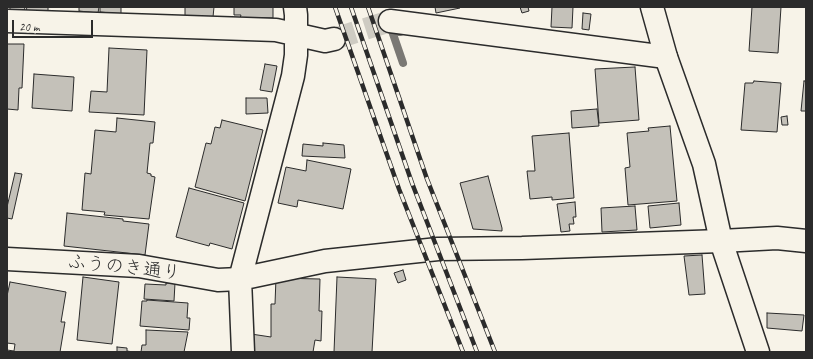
<!DOCTYPE html>
<html>
<head>
<meta charset="utf-8">
<style>
  body { margin:0 }
  #map { position:relative; width:813px; height:359px; overflow:hidden; background:#f7f3e8; font-family:Caveat,sans-serif }
  canvas { display:block }
  .frame { position:absolute; inset:0; border:8px solid #2b2b2b; pointer-events:none }
  .scale { position:absolute; left:12px; top:20px; width:81px; height:18px; box-sizing:border-box; border:2px solid #2b2b2b; border-top:0; padding-left:5px; font-size:12px; line-height:14px; white-space:nowrap; color:#2b2b2b; -webkit-text-stroke:3px #f7f3e8; paint-order:stroke }
</style>
</head>
<body>
<div id="map">
<canvas width="813" height="359"></canvas>
<div class="frame"></div>
<div class="scale">20 m</div>
</div>
<script>
const g = document.querySelector('canvas').getContext('2d');
g.lineJoin = 'round';
const poly = rows => new Path2D(rows.map(r => 'M' + r).join(''));
function trace(path, color, width, dash) { g.strokeStyle = color; g.lineWidth = width; g.lineCap = dash ? 'butt' : 'round'; g.setLineDash(dash || []); g.stroke(path); }
function paint(path, color) { g.fillStyle = color; g.fill(path, 'evenodd'); }
function write(font, color, halo, rows, align = 'center') {
  g.font = font + ' Caveat,"Klee One",sans-serif'; g.lineWidth = 3; g.setLineDash([]); g.textBaseline = 'middle'; g.strokeStyle = halo; g.fillStyle = color; for (const [text, x, y, turn = 0] of rows) {
    g.save(); g.translate(x, y); g.rotate((+turn || 0) * Math.PI / 180); g.textAlign = isNaN(turn) ? turn : align; if (halo) g.strokeText(text, 0, 0); g.fillText(text, 0, 0); g.restore();
  }
}
trace(poly([
  [400,32,392,31,403,63]
]), '#7a7874', 8);
const building = poly([
  [10,7,25,7,24,12,10,11,10,7],
  [27,7,48,7,48,14,26,11,27,7],
  [79,7,99,7,98,13,79,11,79,7],
  [100,7,121,7,121,14,100,12,100,7],
  [185,7,214,7,213,17,185,16,185,7],
  [234,7,273,7,273,18,240,18,241,15,234,15,234,7],
  [435,7,460,7,460,8,436,13,435,7],
  [520,7,528,7,529,11,522,13,520,7],
  [552,7,573,7,572,28,551,27,552,7],
  [752,7,781,7,778,53,749,51,752,7],
  [583,13,591,14,589,30,582,29,583,13],
  [7,44,24,44,22,88,19,88,18,110,7,109,7,44],
  [109,48,147,50,144,115,89,112,91,91,107,92,109,48],
  [265,64,277,66,272,92,260,90,265,64],
  [635,67,639,120,599,123,595,69,635,67],
  [34,74,74,77,72,111,32,108,34,74],
  [754,81,781,83,777,132,741,130,745,83,753,83,754,81],
  [804,81,806,81,806,111,801,111,804,81],
  [246,98,267,98,268,113,246,114,246,98],
  [597,109,599,126,572,128,571,111,597,109],
  [787,116,788,125,782,125,781,117,787,116],
  [117,118,155,122,153,143,150,143,147,173,151,174,151,176,155,177,149,219,104,215,105,212,82,210,85,173,91,174,95,130,116,132,117,118],
  [222,120,263,130,245,201,195,187,206,143,211,144,215,127,220,128,222,120],
  [670,126,677,201,628,205,625,168,630,167,627,133,649,131,648,128,670,126],
  [569,133,574,198,552,200,552,197,530,199,527,171,535,171,532,136,569,133],
  [323,143,344,145,345,158,302,156,303,144,323,146,323,143],
  [307,160,351,169,343,209,298,200,297,207,278,203,286,167,306,171,307,160],
  [15,173,22,174,12,219,7,218,7,207,15,173],
  [488,176,502,228,502,231,473,229,460,183,488,176],
  [189,188,244,203,232,249,210,243,209,246,176,237,189,188],
  [575,202,576,217,573,217,574,224,569,224,570,231,561,232,557,204,575,202],
  [679,203,681,225,650,228,648,206,679,203],
  [635,206,637,230,602,232,601,208,635,206],
  [67,213,123,219,123,221,149,224,145,255,64,246,67,213],
  [702,255,705,294,689,295,684,256,702,255],
  [403,270,406,280,398,283,394,273,403,270],
  [83,277,119,282,112,344,77,340,83,277],
  [337,277,376,279,372,352,334,352,337,277],
  [276,278,320,279,319,311,322,311,321,341,315,340,313,352,254,352,251,334,271,337,271,304,275,304,276,278],
  [10,282,66,292,61,322,65,322,60,352,7,352,7,350,14,351,15,344,7,343,7,296,10,282],
  [166,283,175,283,174,301,144,299,145,284,166,285,166,283],
  [147,300,188,303,187,318,190,318,189,330,140,326,142,301,147,301,147,300],
  [767,313,804,315,802,331,767,328,767,313],
  [146,330,188,332,184,352,141,352,142,345,146,345,146,330],
  [117,347,127,348,127,351,133,352,117,352,117,347]
]);
paint(building, '#c4c1b9');
trace(building, '#2b2b2b', 1);
trace(poly([
  [334,39,390,21]
]), '#cecbc2', 22, [22, 11]);
const street = poly([
  [7,21,276,30,325,41,334,39],
  [390,21,666,57],
  [240,279,325,261,438,249,522,248,721,241,777,238,806,241],
  [243,352,240,279,293,76,296,55,296,15,295,7]
]);
const secondary = poly([
  [652,7,666,57,704,164,721,241,758,352],
  [7,259,139,266,218,280,240,279]
]);
trace(street, '#2b2b2b', 25);
trace(secondary, '#2b2b2b', 25);
trace(street, '#f7f3e8', 22);
trace(secondary, '#f7f3e8', 22);
const rail = poly([
  [335,7,399,189,463,352],
  [351,7,412,183,477,352],
  [368,7,427,179,495,352]
]);
trace(rail, '#2b2b2b', 4.5);
trace(rail, '#f7f3e8', 3, [9]);
write('19px', '#2b2b2b', '#f7f3e8', [
  ["ふうのき通り",124,268,6]
]);
</script>
</body>
</html>
